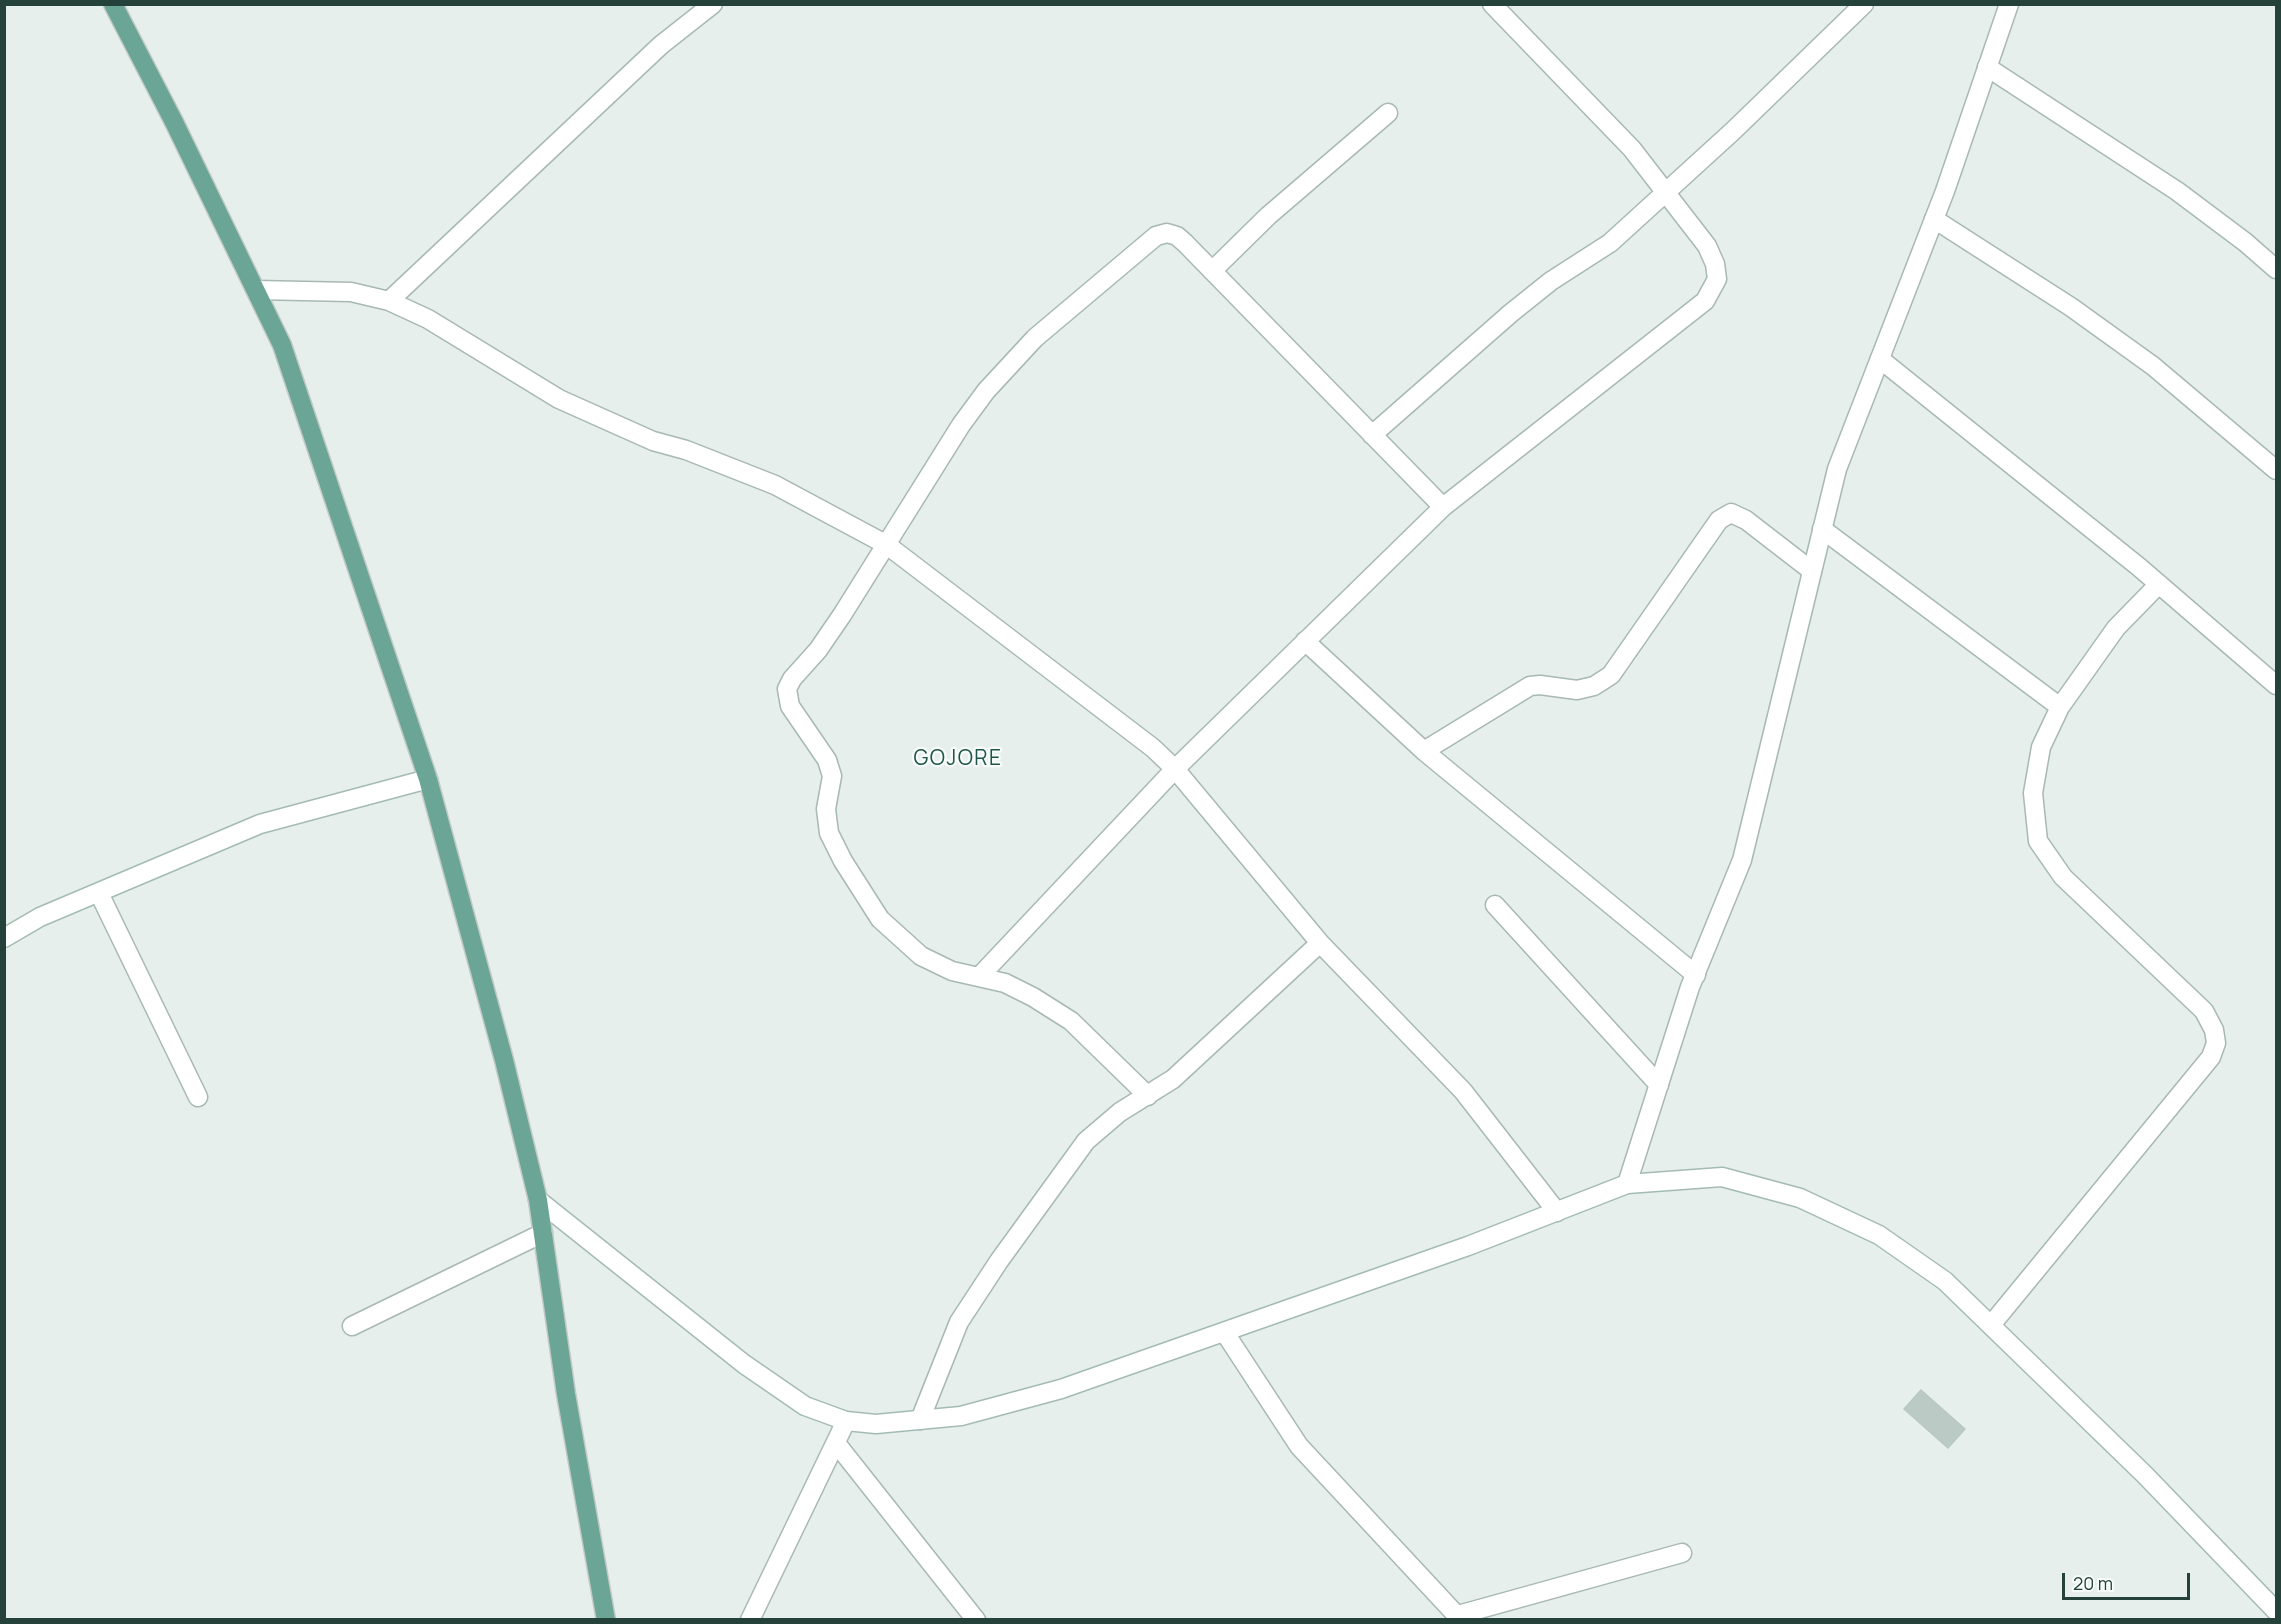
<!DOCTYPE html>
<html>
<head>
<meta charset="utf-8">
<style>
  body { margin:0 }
  #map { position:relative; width:2281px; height:1624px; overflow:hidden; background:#e6efeb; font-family:Manrope,sans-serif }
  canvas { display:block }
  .frame { position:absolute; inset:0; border:6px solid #24423a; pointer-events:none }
  .scale { position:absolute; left:2062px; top:1573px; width:128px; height:27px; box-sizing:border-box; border:3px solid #24423a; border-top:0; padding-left:8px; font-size:18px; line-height:21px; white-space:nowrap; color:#24423a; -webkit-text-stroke:4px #f7fbf9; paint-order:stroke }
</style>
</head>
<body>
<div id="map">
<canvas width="2281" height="1624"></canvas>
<div class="frame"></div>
<div class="scale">20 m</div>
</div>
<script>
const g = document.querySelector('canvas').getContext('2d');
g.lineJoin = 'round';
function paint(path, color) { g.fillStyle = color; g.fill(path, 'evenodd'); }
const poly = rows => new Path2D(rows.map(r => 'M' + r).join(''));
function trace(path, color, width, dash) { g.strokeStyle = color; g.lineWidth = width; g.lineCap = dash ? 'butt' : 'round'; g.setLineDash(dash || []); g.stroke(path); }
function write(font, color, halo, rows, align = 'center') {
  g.font = font + ' Manrope,sans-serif'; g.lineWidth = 4.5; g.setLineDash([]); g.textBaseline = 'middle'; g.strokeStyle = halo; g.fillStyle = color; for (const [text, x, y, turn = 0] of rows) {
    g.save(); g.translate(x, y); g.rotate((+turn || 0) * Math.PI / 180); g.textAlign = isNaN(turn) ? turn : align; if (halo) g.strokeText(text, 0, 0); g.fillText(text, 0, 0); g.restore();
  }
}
const building = poly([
  [1921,1390,1965,1429,1948,1448,1904,1409,1921,1390]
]);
paint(building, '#bbcac4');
trace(building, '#b8c9c2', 1.5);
const service = poly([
  [99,893,198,1097],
  [352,1326,543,1233],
  [1458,1615,1682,1553]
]);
const minor = poly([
  [1987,67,2177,191,2245,242,2276,269],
  [1934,219,2071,307,2153,366,2276,470],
  [1212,271,1268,216,1388,113],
  [256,290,351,292,389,301,428,319,559,399,653,441,686,450,775,485,887,545,1153,748,1175,769,1320,943,1463,1091,1557,1212],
  [389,301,661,45,713,4],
  [1880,359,2139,567,2276,685],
  [1372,435,1511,313,1551,281,1610,243,1733,131,1864,4],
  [1822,529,2060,707],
  [1305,641,1424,751,1696,975],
  [1424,751,1530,686,1540,685,1577,690,1594,686,1611,675,1719,520,1731,513,1746,520,1812,571],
  [1495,905,1659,1085],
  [979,977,1175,769,1443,507,1705,301,1717,279,1715,264,1707,246,1632,149,1492,4],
  [1148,1096,1071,1021,1033,997,1005,983,952,971,921,956,880,919,843,861,829,833,826,809,832,776,827,760,790,706,787,689,792,679,818,650,842,615,961,425,986,391,1035,338,1156,236,1167,233,1177,236,1185,243,1443,507],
  [1991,1325,2211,1057,2216,1043,2214,1030,2204,1011,2063,877,2038,841,2033,793,2041,747,2060,707,2116,628,2159,584],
  [1225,1333,1299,1446,1461,1620],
  [920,1420,959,1322,999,1261,1086,1141,1120,1112,1173,1079,1320,943],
  [836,1443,976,1620],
  [750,1620,846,1421]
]);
const tertiary = poly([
  [1627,1184,1690,987,1742,860,1837,469,1945,191,2009,4]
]);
const secondary = poly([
  [4,938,40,917,260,824,428,779],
  [538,1200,744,1364,805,1406,846,1421,876,1424,961,1416,1061,1389,1468,1246,1627,1184,1722,1177,1800,1198,1879,1235,1945,1281,2145,1475,2276,1611]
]);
const primary = poly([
  [113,4,174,122,282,345,428,779,504,1060,538,1200,566,1394,606,1620]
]);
trace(service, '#a8b8b2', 21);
trace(minor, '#a8b8b2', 21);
trace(tertiary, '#a8b8b2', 21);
trace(secondary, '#a4bbb3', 21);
trace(primary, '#c2cac8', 21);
trace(service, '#fff', 18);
trace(minor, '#fff', 18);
trace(tertiary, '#fff', 18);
trace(secondary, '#fff', 18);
trace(primary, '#6aa596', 18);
g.letterSpacing = '1.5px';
write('21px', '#1f5548', '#f7fbf9', [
  ["GOJORE",958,759]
]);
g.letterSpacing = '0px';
</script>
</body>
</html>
